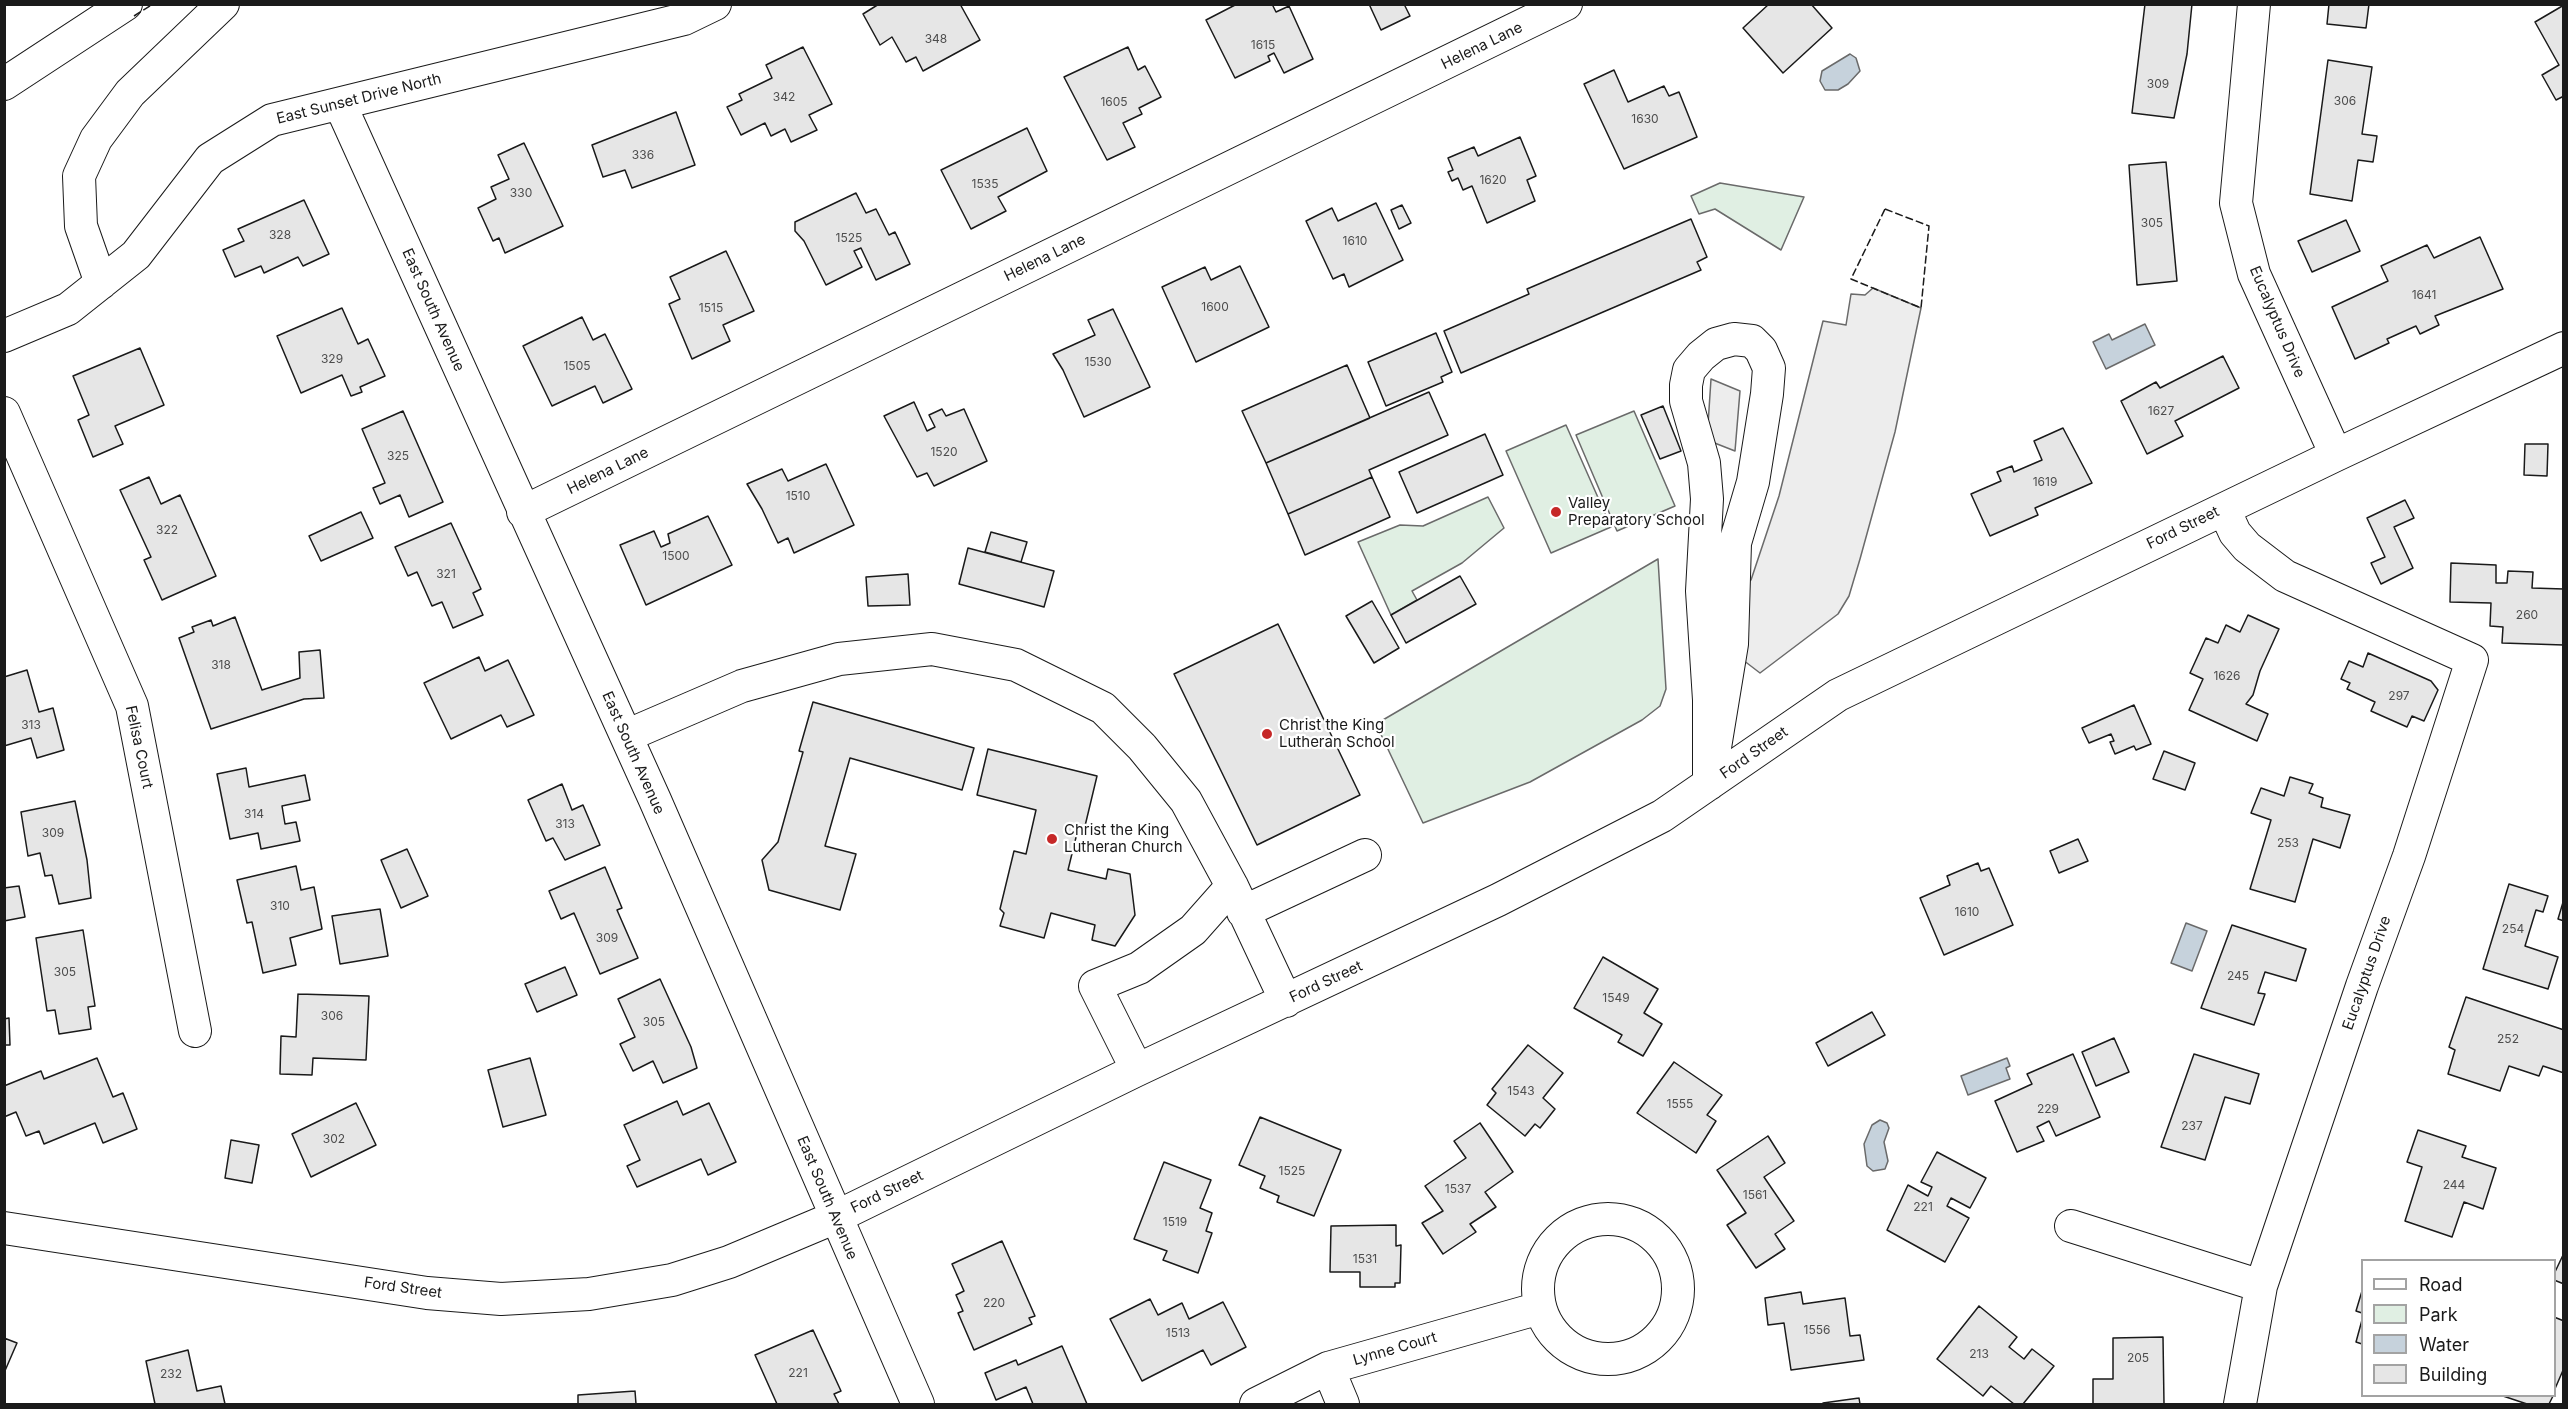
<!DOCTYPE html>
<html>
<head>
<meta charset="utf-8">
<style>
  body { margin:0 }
  #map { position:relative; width:2568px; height:1409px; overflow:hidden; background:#fff; font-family:Inter,sans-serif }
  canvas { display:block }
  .frame { position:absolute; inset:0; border:6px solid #1a1a1a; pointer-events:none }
  .legend { position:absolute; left:2361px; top:1259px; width:195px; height:138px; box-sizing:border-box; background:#fff; border:2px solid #a3a3a3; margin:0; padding:8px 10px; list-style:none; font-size:18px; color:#1a1a1a }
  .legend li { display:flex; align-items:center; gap:12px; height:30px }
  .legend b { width:30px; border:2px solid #a3a3a3 }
</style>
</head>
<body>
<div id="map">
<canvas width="2568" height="1409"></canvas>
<div class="frame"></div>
<ul class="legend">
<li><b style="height:8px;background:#fff"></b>Road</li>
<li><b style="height:16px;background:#e0efe3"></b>Park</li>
<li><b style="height:16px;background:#c6d2dc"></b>Water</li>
<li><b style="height:16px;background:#e6e6e6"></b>Building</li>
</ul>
</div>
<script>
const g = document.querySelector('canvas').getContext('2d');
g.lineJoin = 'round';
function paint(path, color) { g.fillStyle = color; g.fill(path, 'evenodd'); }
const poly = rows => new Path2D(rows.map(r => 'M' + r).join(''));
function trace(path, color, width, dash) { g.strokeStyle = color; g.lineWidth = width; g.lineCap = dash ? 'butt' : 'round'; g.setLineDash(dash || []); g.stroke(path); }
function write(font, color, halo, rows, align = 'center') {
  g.font = font + ' Inter,sans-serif'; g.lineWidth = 4.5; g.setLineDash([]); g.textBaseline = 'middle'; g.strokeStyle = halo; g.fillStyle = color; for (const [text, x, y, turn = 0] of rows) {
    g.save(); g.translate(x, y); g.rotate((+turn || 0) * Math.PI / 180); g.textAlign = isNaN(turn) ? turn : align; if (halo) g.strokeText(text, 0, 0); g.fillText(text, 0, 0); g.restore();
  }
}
const green = poly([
  [1720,183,1804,197,1781,250,1715,209,1699,214,1691,196,1720,183],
  [1634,411,1675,506,1617,531,1576,435,1634,411],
  [1566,425,1611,527,1551,553,1506,451,1566,425],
  [1488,497,1504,528,1462,563,1412,591,1417,600,1391,615,1358,542,1400,525,1423,526,1488,497],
  [1658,559,1666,689,1660,706,1642,720,1530,782,1423,823,1376,724,1658,559]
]);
paint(green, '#e0efe3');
trace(green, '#6a6a6a', 1.5);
const parking = poly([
  [1873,288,1921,308,1895,432,1860,559,1849,596,1838,614,1760,673,1743,660,1745,584,1751,580,1779,496,1823,321,1846,325,1851,294,1865,295,1873,288],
  [1711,379,1740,391,1735,451,1707,440,1711,379]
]);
paint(parking, '#ededed');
trace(parking, '#6a6a6a', 1.5);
const water = poly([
  [1850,54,1856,58,1860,71,1848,84,1838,90,1825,90,1820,81,1822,71,1850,54],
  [2145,324,2155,345,2106,369,2093,342,2109,334,2112,340,2145,324],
  [2186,923,2207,931,2192,971,2171,963,2186,923],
  [2007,1058,2010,1066,2006,1068,2010,1079,1968,1095,1961,1076,2007,1058],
  [1880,1120,1887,1123,1889,1128,1884,1142,1888,1161,1885,1169,1873,1171,1867,1166,1864,1144,1872,1125,1880,1120]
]);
paint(water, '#c6d2dc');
trace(water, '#6a6a6a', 1.5);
const building = poly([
  [879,4,960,4,980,40,923,71,916,57,906,62,892,37,880,45,863,14,879,4],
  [1237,4,1272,4,1276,12,1289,6,1313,59,1284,73,1274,53,1268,56,1270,61,1235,78,1206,20,1237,4],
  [1369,4,1404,4,1410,16,1381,30,1369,4],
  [1769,4,1811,4,1832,28,1783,73,1743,28,1769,4],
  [2145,4,2192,4,2187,54,2174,118,2132,113,2145,4],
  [2329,4,2369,4,2366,28,2327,24,2329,4],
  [2564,5,2564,96,2556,100,2542,75,2559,65,2535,22,2564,5],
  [803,47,832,104,809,115,817,130,791,142,785,129,771,136,765,123,741,135,727,107,742,100,739,94,772,78,766,65,803,47],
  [1128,47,1138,70,1145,66,1161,97,1139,108,1142,114,1123,123,1135,147,1107,160,1064,77,1128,47],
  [2328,60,2372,67,2362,134,2377,136,2373,162,2358,160,2352,201,2310,194,2328,60],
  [1614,70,1628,102,1664,86,1669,96,1679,92,1697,137,1624,169,1584,84,1614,70],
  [676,112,695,165,632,188,625,170,603,177,592,145,676,112],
  [1027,128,1047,171,998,197,1006,211,971,229,941,170,1027,128],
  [1520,137,1536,176,1527,180,1535,201,1487,223,1472,186,1463,190,1458,178,1452,181,1448,172,1453,170,1448,158,1474,147,1478,156,1520,137],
  [524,143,563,226,505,253,499,238,493,241,478,208,496,199,491,187,509,179,498,155,524,143],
  [2166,162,2177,281,2137,285,2129,165,2166,162],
  [856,193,866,213,876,209,889,235,895,232,910,264,876,280,861,248,854,251,862,267,826,285,804,241,795,231,795,222,856,193],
  [304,200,329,254,303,266,298,257,264,273,261,266,235,277,223,250,244,241,238,229,304,200],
  [1376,203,1403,260,1349,287,1344,274,1333,279,1306,221,1332,208,1338,221,1376,203],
  [1402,205,1411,223,1399,229,1391,210,1402,205],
  [1691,219,1707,257,1697,262,1701,270,1461,373,1444,331,1529,294,1527,289,1691,219],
  [2346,220,2360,251,2312,272,2298,241,2346,220],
  [2480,237,2503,289,2435,316,2439,325,2420,334,2416,326,2387,339,2389,343,2355,359,2332,307,2388,281,2381,266,2427,245,2434,258,2480,237],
  [726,251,754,311,723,325,730,341,692,359,669,304,680,299,670,277,726,251],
  [1240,266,1269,327,1196,362,1162,287,1205,267,1211,280,1240,266],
  [342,308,358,344,368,339,385,376,360,387,362,392,351,396,342,375,301,393,277,336,342,308],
  [1113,309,1150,387,1084,417,1063,370,1053,354,1095,335,1088,320,1113,309],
  [582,317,593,340,605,334,632,389,603,403,595,386,552,406,523,346,582,317],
  [1436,333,1452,372,1441,377,1443,382,1386,406,1368,362,1436,333],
  [140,348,164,405,115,426,123,444,93,457,78,420,89,415,73,376,140,348],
  [2223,356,2239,388,2175,421,2183,436,2147,454,2121,401,2156,382,2160,388,2223,356],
  [1347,365,1370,418,1266,463,1242,411,1347,365],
  [1429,392,1448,435,1369,470,1372,477,1288,514,1266,463,1429,392],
  [914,402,927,431,935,427,929,415,942,409,946,416,964,409,987,461,934,486,927,473,917,477,884,416,914,402],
  [1663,406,1681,451,1660,459,1641,415,1663,406],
  [403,411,443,502,409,517,400,495,380,504,373,488,385,483,362,429,403,411],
  [2063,428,2092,483,2035,508,2038,515,1990,536,1971,494,2001,481,1997,472,2012,466,2014,472,2042,460,2034,441,2063,428],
  [1485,434,1503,475,1417,513,1399,472,1485,434],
  [2525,444,2548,444,2547,476,2524,475,2525,444],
  [826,464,854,525,794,553,788,538,778,543,762,509,747,484,782,469,788,481,826,464],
  [149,477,161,504,180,495,216,576,162,600,144,560,151,557,120,490,149,477],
  [1372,477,1390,517,1305,555,1288,514,1372,477],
  [2405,500,2414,518,2394,527,2413,568,2381,584,2371,563,2385,557,2367,518,2405,500],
  [361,512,373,538,321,561,309,536,361,512],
  [708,516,732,565,646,605,620,545,654,531,661,547,670,543,668,534,708,516],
  [451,523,481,589,473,593,483,615,453,628,442,602,432,606,417,572,408,576,395,547,451,523],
  [991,532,1027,542,1021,562,985,552,991,532],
  [968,548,1054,571,1044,607,959,584,968,548],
  [2451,563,2496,565,2496,583,2507,583,2508,571,2533,572,2532,588,2564,589,2564,645,2502,643,2503,627,2490,626,2491,603,2450,602,2451,563],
  [908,574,910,605,868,606,866,577,908,574],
  [1460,576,1476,604,1406,643,1391,615,1460,576],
  [1372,601,1399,648,1374,663,1346,616,1372,601],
  [2248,615,2279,629,2260,671,2253,695,2246,704,2268,714,2257,741,2189,710,2203,679,2190,673,2206,638,2218,643,2226,625,2240,632,2248,615],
  [235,617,262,690,300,678,299,652,320,650,324,698,304,699,211,729,179,638,194,632,192,627,211,620,213,626,235,617],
  [1278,624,1360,795,1257,845,1174,674,1278,624],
  [2368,653,2431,681,2438,690,2424,721,2412,716,2407,727,2371,711,2375,702,2347,689,2350,683,2341,679,2349,661,2363,667,2368,653],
  [479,657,485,671,508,660,534,715,507,727,501,715,451,739,424,683,479,657],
  [27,670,39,712,53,708,64,750,37,758,31,738,4,746,4,677,27,670],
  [813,702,974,748,962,790,850,758,825,846,856,854,840,910,769,890,762,860,778,842,803,752,799,751,813,702],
  [2134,705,2151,744,2136,750,2134,746,2115,754,2110,742,2114,741,2111,734,2089,743,2082,728,2134,705],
  [988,749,1097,776,1085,826,1079,825,1068,870,1106,879,1108,869,1130,874,1135,915,1115,946,1092,940,1095,925,1051,913,1044,938,1000,926,1004,913,1000,909,1014,851,1026,854,1036,810,977,795,988,749],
  [2164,751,2195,763,2185,790,2153,779,2164,751],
  [246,768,249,787,305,775,310,800,282,806,285,824,296,822,300,841,261,849,258,833,230,839,217,774,246,768],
  [2290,777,2313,784,2309,793,2323,798,2321,807,2350,815,2340,848,2313,839,2295,902,2250,889,2271,820,2251,813,2261,788,2284,796,2290,777],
  [562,784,572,810,583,805,600,845,565,860,553,838,546,841,528,800,562,784],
  [75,801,87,860,91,898,59,904,52,875,45,876,40,853,28,856,21,812,75,801],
  [2078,839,2088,861,2059,873,2050,851,2078,839],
  [407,849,428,896,401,908,381,860,407,849],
  [1978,863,1981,871,1989,868,2013,925,1944,955,1920,898,1950,885,1947,876,1978,863],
  [296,866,301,890,314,887,322,929,290,938,296,965,263,973,252,922,247,923,237,880,296,866],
  [605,867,622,908,617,910,638,958,600,974,574,913,561,919,549,891,605,867],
  [2509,884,2548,896,2543,912,2536,910,2525,946,2558,957,2548,989,2483,969,2509,884],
  [19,886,25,917,4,921,4,888,19,886],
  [2564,899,2564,921,2558,919,2564,899],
  [380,909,388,956,340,964,332,916,380,909],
  [2232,925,2306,949,2296,981,2265,972,2258,993,2265,994,2254,1025,2201,1008,2232,925],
  [83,930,95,1006,88,1007,91,1029,59,1034,55,1010,47,1011,36,938,83,930],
  [1603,957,1658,989,1644,1013,1662,1024,1643,1056,1618,1042,1622,1035,1574,1008,1603,957],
  [565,967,577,995,537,1012,525,984,565,967],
  [660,979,691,1047,697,1068,663,1083,653,1061,633,1071,620,1044,635,1037,618,999,660,979],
  [298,994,369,996,366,1060,313,1058,312,1075,280,1074,281,1036,296,1037,298,994],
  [2466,997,2564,1030,2564,1073,2543,1066,2539,1076,2509,1066,2500,1091,2448,1074,2455,1050,2449,1047,2466,997],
  [1872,1012,1885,1035,1828,1066,1816,1043,1872,1012],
  [9,1018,10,1045,4,1045,4,1019,9,1018],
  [2114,1038,2129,1072,2096,1086,2082,1052,2114,1038],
  [1528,1045,1563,1073,1543,1098,1555,1109,1540,1128,1535,1124,1525,1136,1487,1105,1496,1093,1492,1089,1528,1045],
  [2073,1054,2100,1117,2056,1136,2049,1121,2037,1127,2044,1141,2017,1152,1995,1101,2032,1084,2027,1074,2073,1054],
  [2194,1054,2259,1074,2250,1104,2225,1097,2205,1160,2161,1147,2194,1054],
  [97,1058,113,1097,123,1093,137,1129,103,1143,95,1123,44,1144,39,1131,26,1136,16,1112,4,1117,4,1086,41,1071,44,1079,97,1058],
  [530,1058,546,1115,503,1127,488,1070,530,1058],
  [1674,1062,1722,1095,1707,1115,1716,1121,1696,1153,1637,1113,1674,1062],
  [677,1101,683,1115,709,1103,736,1162,708,1175,701,1159,637,1187,627,1166,640,1160,624,1125,677,1101],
  [356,1103,376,1145,311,1177,292,1134,356,1103],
  [1260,1117,1341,1150,1314,1216,1277,1202,1279,1196,1260,1188,1265,1176,1239,1165,1260,1117],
  [1480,1123,1513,1172,1485,1192,1496,1207,1470,1224,1476,1232,1443,1254,1422,1223,1443,1211,1425,1186,1466,1158,1454,1141,1480,1123],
  [2418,1130,2466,1146,2462,1157,2496,1168,2483,1209,2464,1202,2452,1237,2405,1221,2422,1167,2407,1162,2418,1130],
  [1768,1136,1785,1163,1764,1177,1794,1221,1775,1234,1785,1249,1756,1268,1727,1225,1746,1213,1717,1170,1768,1136],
  [231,1140,259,1145,252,1183,225,1178,231,1140],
  [1937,1152,1986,1178,1970,1208,1951,1198,1947,1206,1969,1218,1945,1262,1887,1230,1908,1185,1928,1196,1932,1187,1921,1182,1937,1152],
  [1164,1162,1211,1180,1200,1208,1212,1213,1206,1231,1212,1233,1198,1273,1163,1260,1167,1251,1134,1239,1164,1162],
  [1396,1225,1396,1246,1401,1245,1400,1283,1395,1283,1395,1287,1360,1287,1360,1272,1330,1272,1331,1226,1396,1225],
  [1002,1241,1035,1316,1029,1318,1032,1324,974,1350,958,1313,963,1311,956,1295,964,1291,952,1264,1002,1241],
  [2564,1253,2564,1284,2554,1280,2554,1274,2564,1253],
  [2362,1291,2362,1313,2356,1311,2362,1291],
  [1801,1292,1803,1304,1845,1298,1850,1336,1860,1335,1864,1360,1791,1370,1784,1323,1768,1325,1765,1298,1801,1292],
  [1150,1299,1158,1315,1182,1303,1189,1319,1223,1302,1246,1347,1211,1365,1203,1350,1142,1381,1110,1319,1150,1299],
  [1979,1306,2017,1337,2009,1347,2024,1359,2032,1349,2054,1366,2023,1404,2014,1404,1991,1386,1983,1396,1937,1359,1979,1306],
  [2554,1317,2564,1321,2564,1368,2554,1391,2554,1317],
  [2362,1320,2362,1344,2356,1342,2362,1320],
  [813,1330,841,1391,834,1394,839,1404,777,1404,755,1355,813,1330],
  [2163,1337,2164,1404,2093,1404,2093,1379,2113,1379,2113,1338,2163,1337],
  [4,1338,17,1343,4,1373,4,1338],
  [1062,1346,1087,1404,1033,1404,1026,1387,996,1400,985,1373,1016,1360,1018,1365,1062,1346],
  [188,1350,197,1391,221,1386,225,1404,155,1404,146,1361,188,1350],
  [635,1391,636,1404,578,1404,578,1395,635,1391],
  [2503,1396,2553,1396,2549,1404,2527,1404,2503,1396],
  [1859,1398,1860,1404,1823,1404,1823,1403,1859,1398]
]);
paint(building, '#e6e6e6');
trace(building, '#1a1a1a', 1.5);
const minor = poly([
  [2254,4,2236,203,2254,274,2336,455],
  [4,84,126,4],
  [340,104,655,800,918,1404],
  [101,283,81,226,79,176,96,139,130,93,223,4],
  [4,336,68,309,136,255,210,159,272,120,684,19,715,4],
  [1734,339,1752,341,1761,350,1769,368,1767,394,1753,482,1735,543,1732,644,1709,784,1709,700,1702,591,1707,499,1704,463,1686,401,1686,385,1689,370,1701,356,1716,344,1734,339],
  [4,413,132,706,195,1031],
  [2224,509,2235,533,2247,547,2285,576,2472,660,2409,856,2362,986,2261,1286,2240,1404],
  [523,512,1566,4],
  [626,736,742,686,839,659,932,649,1016,665,1103,708,1142,747,1186,801,1232,886,1286,1001],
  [1243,912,1365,855],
  [1137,1070,1095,986,1139,968,1193,930,1232,886],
  '1538 1289a70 70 0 1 1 140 0a70 70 0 1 1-140 0Z',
  [2071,1226,2261,1286],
  [4,1228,427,1293,501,1299,589,1294,672,1280,729,1262,836,1217,1137,1070,1498,900,1662,816,1838,695,2336,455,2564,348],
  [1328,1368,1343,1404],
  [1256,1404,1328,1368,1540,1308]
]);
trace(minor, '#1a1a1a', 34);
trace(minor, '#fff', 32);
trace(poly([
  [134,16,153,4],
  [1885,209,1929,226,1921,308,1851,279,1885,209]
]), '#1a1a1a', 1.5, [8, 3]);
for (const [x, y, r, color] of [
  [1556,512,6,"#c62828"],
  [1267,734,6,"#c62828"],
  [1052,839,6,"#c62828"]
]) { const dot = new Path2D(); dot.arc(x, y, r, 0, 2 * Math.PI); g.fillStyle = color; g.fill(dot); trace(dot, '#fff', 2); }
write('12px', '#4d4d4d', null, [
  ["348",936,39],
  ["1615",1263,45],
  ["309",2158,84],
  ["342",784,97],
  ["306",2345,101],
  ["1605",1114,102],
  ["1630",1645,119],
  ["336",643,155],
  ["1620",1493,180],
  ["1535",985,184],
  ["330",521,193],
  ["305",2152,223],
  ["328",280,235],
  ["1525",849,238],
  ["1610",1355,241],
  ["1641",2424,295],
  ["1600",1215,307],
  ["1515",711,308],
  ["329",332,359],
  ["1530",1098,362],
  ["1505",577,366],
  ["1627",2161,411],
  ["1520",944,452],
  ["325",398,456],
  ["1619",2045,482],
  ["1510",798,496],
  ["322",167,530],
  ["1500",676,556],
  ["321",446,574],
  ["260",2527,615],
  ["318",221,665],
  ["1626",2227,676],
  ["297",2399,696],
  ["313",31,725],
  ["314",254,814],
  ["313",565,824],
  ["309",53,833],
  ["253",2288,843],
  ["310",280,906],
  ["1610",1967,912],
  ["254",2513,929],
  ["309",607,938],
  ["305",65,972],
  ["245",2238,976],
  ["1549",1616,998],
  ["306",332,1016],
  ["305",654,1022],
  ["252",2508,1039],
  ["1543",1521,1091],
  ["1555",1680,1104],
  ["229",2048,1109],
  ["237",2192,1126],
  ["302",334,1139],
  ["1525",1292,1171],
  ["244",2454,1185],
  ["1537",1458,1189],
  ["1561",1755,1195],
  ["221",1923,1207],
  ["1519",1175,1222],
  ["1531",1365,1259],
  ["220",994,1303],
  ["1556",1817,1330],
  ["1513",1178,1333],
  ["213",1979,1354],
  ["205",2138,1358],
  ["221",798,1373],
  ["232",171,1374]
]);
write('15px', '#1a1a1a', '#fff', [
  ["Helena Lane",1482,46,-26],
  ["East Sunset Drive North",359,99,-14],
  ["Helena Lane",1045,258,-26],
  ["East South Avenue",433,310,66],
  ["Eucalyptus Drive",2277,322,67],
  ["Helena Lane",608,471,-26],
  ["Ford Street",2183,528,-26],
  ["Felisa Court",139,747,78],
  ["East South Avenue",633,753,66],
  ["Ford Street",1754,753,-35],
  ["Eucalyptus Drive",2367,973,-71],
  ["Ford Street",1326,982,-25],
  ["Ford Street",887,1192,-26],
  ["East South Avenue",827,1198,67],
  ["Ford Street",403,1288,8],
  ["Lynne Court",1395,1349,-16]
]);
write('15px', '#1a1a1a', '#fff', [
  ["Valley",1568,503],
  ["Preparatory School",1568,520],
  ["Christ the King",1279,725],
  ["Lutheran School",1279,742],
  ["Christ the King",1064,830],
  ["Lutheran Church",1064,847]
], 'left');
</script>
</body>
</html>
